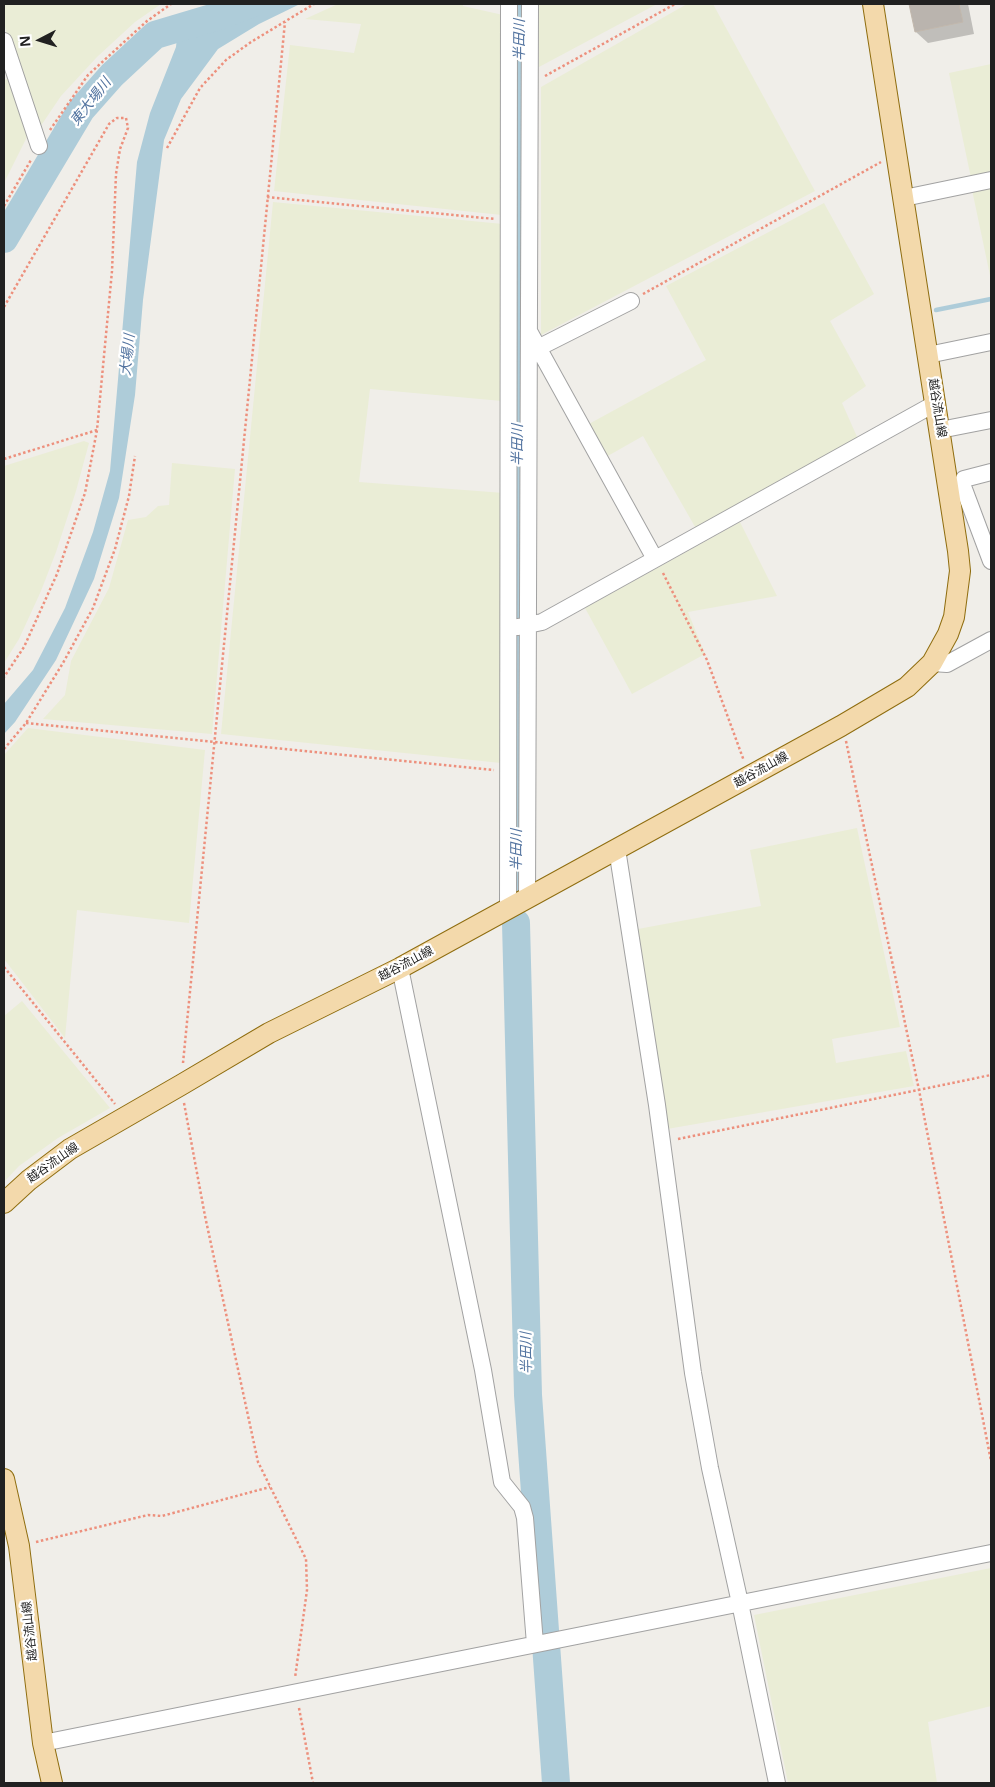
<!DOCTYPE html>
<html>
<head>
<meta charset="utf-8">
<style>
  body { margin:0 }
  #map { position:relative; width:995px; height:1787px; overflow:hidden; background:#f0eee9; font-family:"Open Sans",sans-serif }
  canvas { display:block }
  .frame { position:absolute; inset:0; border:5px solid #212121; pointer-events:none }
  .north { position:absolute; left:15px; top:15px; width:50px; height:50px; -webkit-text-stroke:4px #fff; paint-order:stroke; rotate:265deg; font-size:14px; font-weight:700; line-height:20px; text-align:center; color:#212121 }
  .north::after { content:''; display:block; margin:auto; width:18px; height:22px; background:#212121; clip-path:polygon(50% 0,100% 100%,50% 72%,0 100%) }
</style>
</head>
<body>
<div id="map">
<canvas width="995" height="1787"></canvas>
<div class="frame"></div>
<div class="north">N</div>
</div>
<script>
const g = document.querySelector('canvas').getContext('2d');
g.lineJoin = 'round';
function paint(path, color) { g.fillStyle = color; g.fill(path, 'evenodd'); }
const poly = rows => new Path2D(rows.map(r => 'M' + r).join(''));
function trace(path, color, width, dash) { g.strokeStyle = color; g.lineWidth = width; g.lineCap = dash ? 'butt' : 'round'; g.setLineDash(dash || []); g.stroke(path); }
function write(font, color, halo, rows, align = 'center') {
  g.font = font + ' "Open Sans","Noto Sans JP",sans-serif'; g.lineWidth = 4.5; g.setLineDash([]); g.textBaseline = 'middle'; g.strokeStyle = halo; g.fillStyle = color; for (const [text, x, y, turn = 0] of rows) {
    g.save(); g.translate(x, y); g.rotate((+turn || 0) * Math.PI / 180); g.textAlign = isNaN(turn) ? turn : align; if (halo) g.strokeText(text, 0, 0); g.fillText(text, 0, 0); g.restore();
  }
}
paint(poly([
  [4,4,161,4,135,22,97,57,61,96,38,130,4,24],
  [338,4,463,4,463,6,503,15,502,215,274,191,290,45,354,53,361,24,305,19],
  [539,4,657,4,539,67],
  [687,4,713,4,815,191,541,335,541,87],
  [991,64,991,174,971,178,949,73],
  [10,78,27,137,4,183,4,80],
  [991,186,991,280,972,190],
  [273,202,503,224,502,401,370,389,359,482,504,493,501,763,221,734],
  [824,203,874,294,830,321,866,386,842,403,858,439,698,532,643,436,606,457,587,425,706,360,666,286],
  [84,441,89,443,76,491,56,552,41,591,19,639,4,663,4,466],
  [172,463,235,469,212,734,43,719,65,695,71,661,109,588,128,520,146,517,158,506,169,505],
  [740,522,777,596,688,612,705,654,632,694,585,608],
  [28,728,205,750,189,923,77,910,65,1038,4,959,4,755],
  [857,828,900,1027,832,1039,836,1063,906,1051,914,1086,667,1129,638,929,761,906,750,850],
  [22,1001,110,1108,58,1138,19,1166,4,1182,4,1016],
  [991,1568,991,1706,928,1722,937,1783,788,1783,754,1615]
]), '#eaedd6');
paint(poly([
  [212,4,300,4,259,24,218,49,181,99,164,140,143,300,135,395,119,498,94,579,56,660,15,722,4,734,4,704,33,670,65,608,93,532,110,471,137,162,150,113,176,47,178,27]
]), '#aeccd9');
paint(poly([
  [911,4,968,4,974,34,928,43,916,32]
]), '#0003');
trace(poly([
  [936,310,991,299]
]), '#aeccd9', 4.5);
trace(poly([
  [4,239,81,110,112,75,155,35,222,15,251,4],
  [516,886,520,4],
  [516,923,528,1395,556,1783]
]), '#aeccd9', 28);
const building = poly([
  [909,4,959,4,963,22,915,32,909,4]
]);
paint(building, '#bab4ae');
trace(building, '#c1b7ac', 1);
const minor = poly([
  [4,41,39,146],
  [904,198,991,180],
  [529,331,655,559],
  [530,352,631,301],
  [928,355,991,342],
  [940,430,991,420],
  [950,488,958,486,964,489,991,561],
  [961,488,964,479,991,472],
  [518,627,542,622,936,403],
  [932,663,947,664,991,640],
  [617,849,657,1105,693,1373,710,1468,740,1603,777,1783],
  [527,899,530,4],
  [508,909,509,4],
  [400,968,483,1370,502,1482,522,1507,525,1518,535,1644],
  [43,1743,991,1553]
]);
const major = poly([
  [4,1203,29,1180,70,1149,181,1085,269,1033,400,968,841,726,907,687,932,663,948,634,954,617,960,571,958,551,873,4],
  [4,1479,19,1546,43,1743,52,1783]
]);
trace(minor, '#a2a2a2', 18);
trace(major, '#8f6d0f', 22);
trace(poly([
  [545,76,675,4],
  [50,130,88,75,147,21,171,4],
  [167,148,200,88,226,60,251,42,314,4],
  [267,197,495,219],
  [4,206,31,160],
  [643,294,881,162],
  [4,307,109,124,117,118,126,118,128,128,120,149,116,174,112,271,97,430,85,493,57,574,24,647,4,677],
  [4,459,97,430],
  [663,573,707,660,744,761],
  [26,723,494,770],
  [846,741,919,1090,991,1461],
  [4,749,26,723,63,663,93,608,115,549,129,496,135,456],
  [4,967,115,1104],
  [183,1063,285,22],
  [184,1103,205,1216,258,1462,306,1559,307,1590,295,1678],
  [678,1139,991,1075],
  [36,1542,148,1515,162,1516,270,1487],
  [299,1708,313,1783]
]), '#ed907d', 2.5, [2.5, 2.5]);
trace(minor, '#fff', 16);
trace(major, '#f3d9ab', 20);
write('12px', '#212121', '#fff', [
  ["越谷流山線",937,408,81],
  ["越谷流山線",761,770,-29],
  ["越谷流山線",406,964,-28],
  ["越谷流山線",53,1163,-35],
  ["越谷流山線",30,1631,-96]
]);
write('italic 14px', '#5374a0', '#fff', [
  ["半田川",520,40,-90],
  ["東大場川",91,102,-52],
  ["大場川",128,355,-84],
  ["半田川",518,445,-90],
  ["半田川",517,850,-90],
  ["半田川",527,1353,-91]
]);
</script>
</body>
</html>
